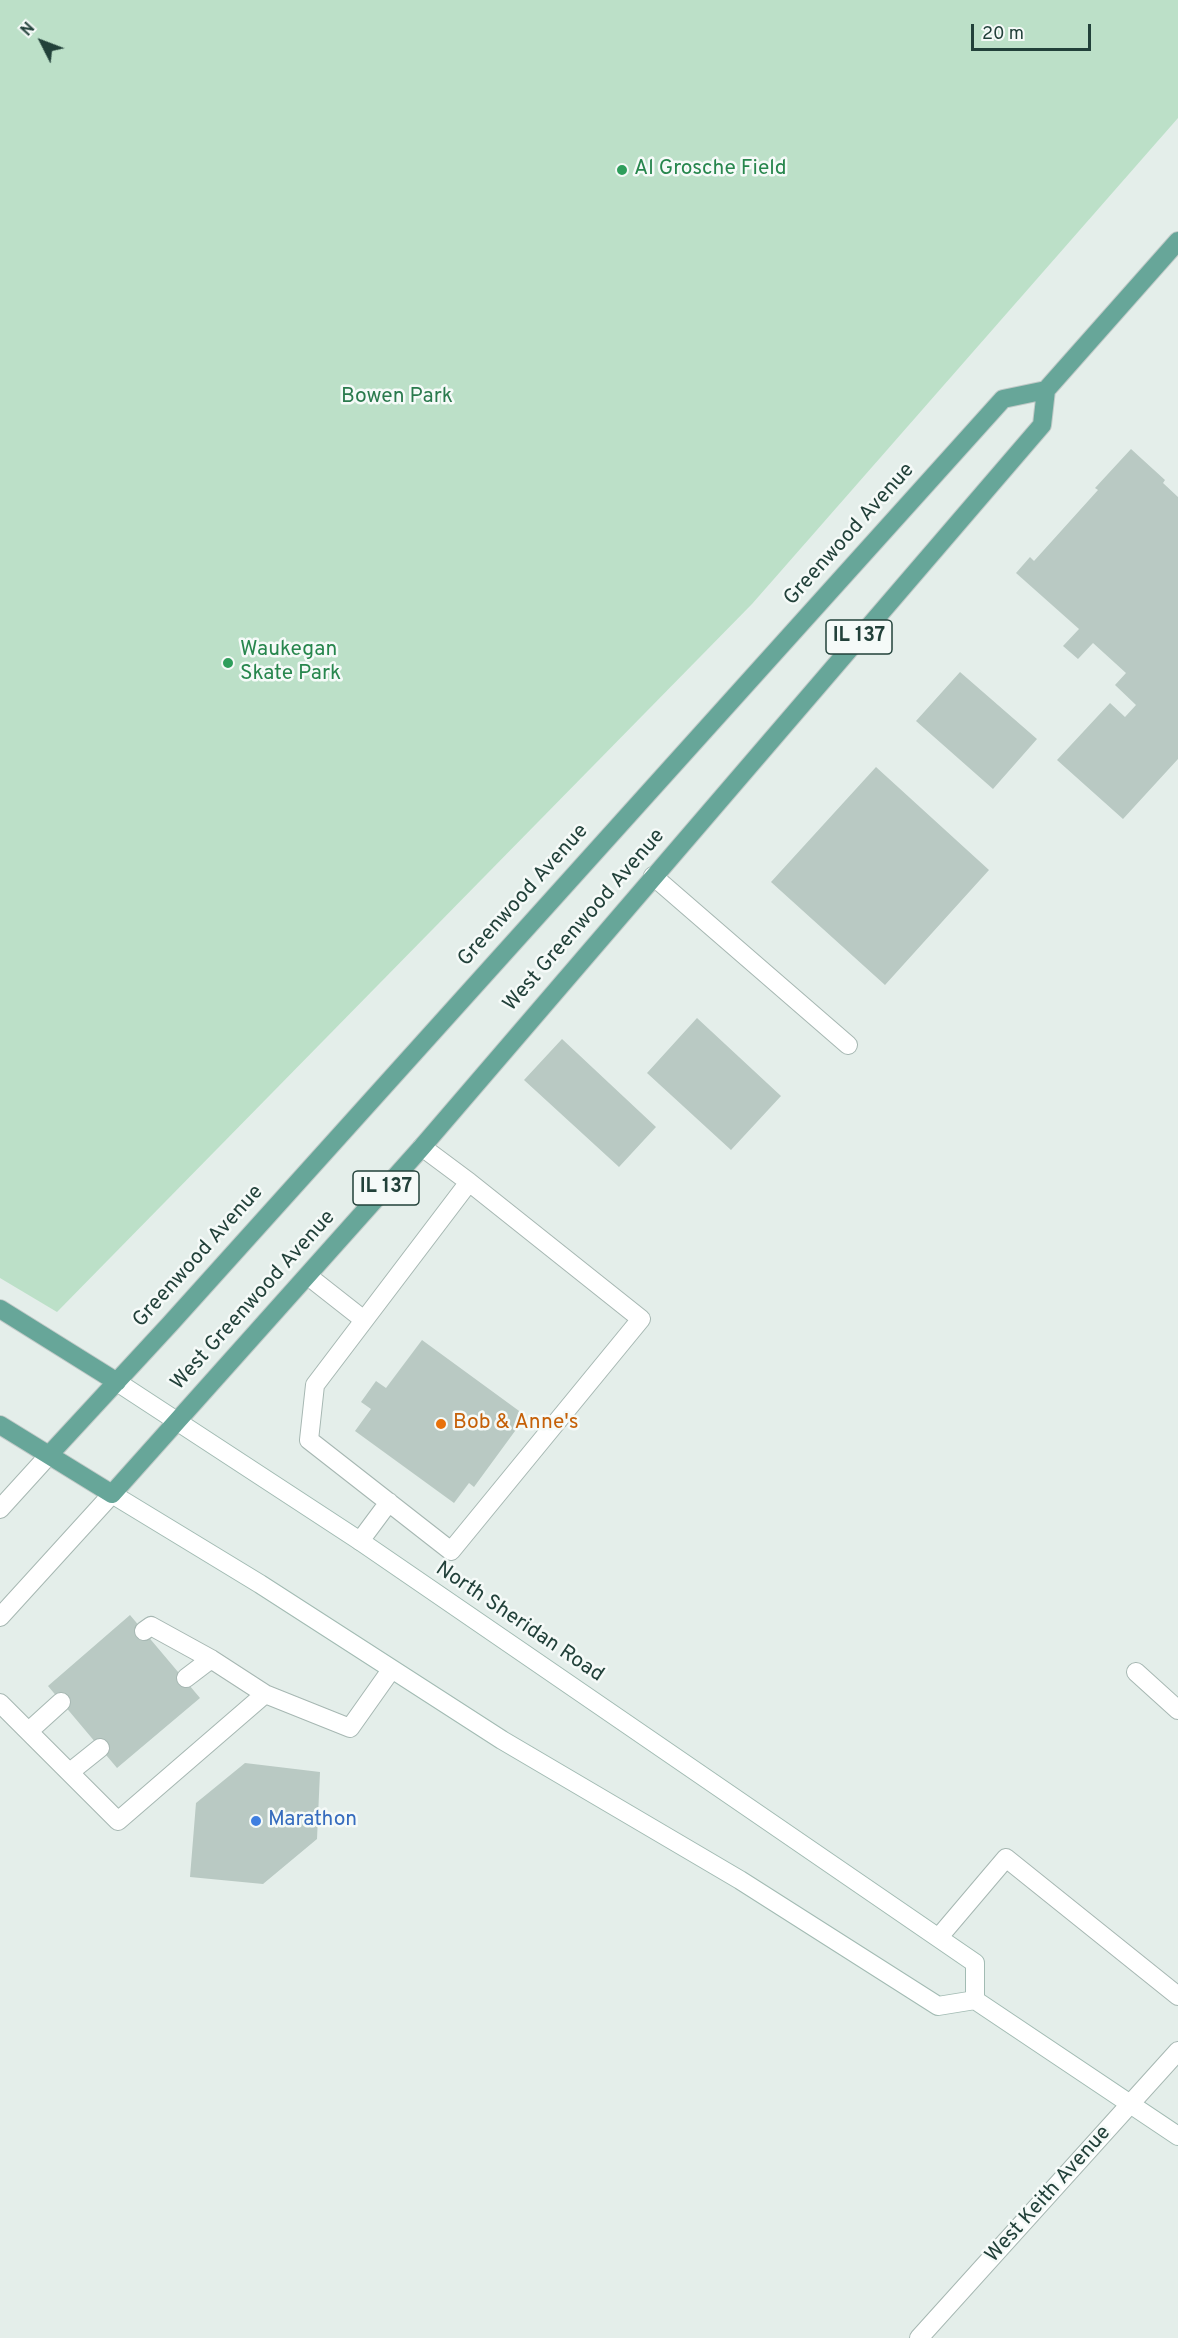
<!DOCTYPE html>
<html>
<head>
<meta charset="utf-8">
<style>
  body { margin:0 }
  #map { position:relative; width:1178px; height:2338px; overflow:hidden; background:#e4eeea; font-family:Overpass,sans-serif }
  canvas { display:block }
  .north { position:absolute; left:12px; top:12px; width:60px; height:60px; -webkit-text-stroke:4px #f5faf8; paint-order:stroke; rotate:312deg; font-size:16px; font-weight:700; line-height:24px; text-align:center; color:#22413a }
  .north::after { content:''; display:block; margin:auto; width:21px; height:27px; background:#22413a; clip-path:polygon(50% 0,100% 100%,50% 72%,0 100%) }
  .scale { position:absolute; left:971px; top:24px; width:120px; height:27px; box-sizing:border-box; border:3px solid #22413a; border-top:0; padding-left:8px; font-size:18px; line-height:21px; white-space:nowrap; color:#22413a; -webkit-text-stroke:4px #f5faf8; paint-order:stroke }
</style>
</head>
<body>
<div id="map">
<canvas width="1178" height="2338"></canvas>
<div class="north">N</div>
<div class="scale">20 m</div>
</div>
<script>
const g = document.querySelector('canvas').getContext('2d');
g.lineJoin = 'round';
function paint(path, color) { g.fillStyle = color; g.fill(path, 'evenodd'); }
const poly = rows => new Path2D(rows.map(r => 'M' + r).join(''));
function trace(path, color, width, dash) { g.strokeStyle = color; g.lineWidth = width; g.lineCap = dash ? 'butt' : 'round'; g.setLineDash(dash || []); g.stroke(path); }
function write(font, color, halo, rows, align = 'center') {
  g.font = font + ' Overpass,sans-serif'; g.lineWidth = 5; g.setLineDash([]); g.textBaseline = 'middle'; g.strokeStyle = halo; g.fillStyle = color; for (const [text, x, y, turn = 0] of rows) {
    g.save(); g.translate(x, y); g.rotate((+turn || 0) * Math.PI / 180); g.textAlign = isNaN(turn) ? turn : align; if (halo) g.strokeText(text, 0, 0); g.fillText(text, 0, 0); g.restore();
  }
}
paint(poly([
  [0,0,1178,0,1178,118,752,604,57,1312,0,1278]
]), '#bce0c8');
paint(poly([
  [1131,449,1165,480,1163,483,1178,497,1178,759,1123,819,1057,760,1110,703,1125,717,1136,705,1115,685,1126,673,1093,643,1078,659,1063,646,1079,629,1016,573,1030,557,1034,561,1098,490,1095,488],
  [960,672,1037,739,993,789,916,721],
  [876,767,989,870,885,985,771,882],
  [697,1018,781,1096,731,1150,647,1073],
  [562,1039,656,1127,619,1167,524,1080],
  [422,1340,526,1416,474,1487,469,1483,454,1503,355,1431,371,1409,361,1402,376,1381,386,1388],
  [130,1615,200,1698,117,1768,48,1686],
  [245,1763,320,1772,317,1839,263,1884,190,1877,196,1803]
]), '#b9c9c3');
const service = poly([
  [653,876,848,1045],
  [422,1147,469,1182,641,1319,451,1551,309,1440,315,1385,469,1182],
  [308,1276,364,1320],
  [360,1541,389,1502],
  [144,1631,151,1626,211,1659,265,1694,350,1728,391,1670],
  [1136,1672,1178,1710],
  [186,1678,211,1659],
  [0,1703,118,1821,265,1694],
  [29,1731,61,1702],
  [70,1772,100,1748],
  [939,1937,1006,1858,1178,1996]
]);
const minor = poly([
  [919,2338,1178,2051]
]);
const tertiary = poly([
  [0,1509,49,1455],
  [0,1617,112,1494]
]);
const secondary = poly([
  [117,1382,360,1541,975,1963,975,2000],
  [112,1494,260,1584,502,1740,740,1880,938,2006,975,2000,1178,2136]
]);
const primary = poly([
  [0,1309,117,1382],
  [0,1425,112,1494,422,1147,1042,425,1046,390,1178,241],
  [49,1455,170,1324,1003,399,1046,390]
]);
trace(service, '#a6b7b2', 20);
trace(minor, '#a6b7b2', 20);
trace(tertiary, '#a6b7b2', 20);
trace(secondary, '#a2bbb3', 20);
trace(primary, '#c1cac8', 20);
trace(service, '#fff', 18);
trace(minor, '#fff', 18);
trace(tertiary, '#fff', 18);
trace(secondary, '#fff', 18);
trace(primary, '#67a699', 18);
for (const [x, y, r, color] of [
  [622,170,6,"#2e9e5b"],
  [228,663,6,"#2e9e5b"],
  [441,1424,6,"#e8710a"],
  [256,1821,6,"#3f7fe0"]
]) { const dot = new Path2D(); dot.arc(x, y, r, 0, 2 * Math.PI); g.fillStyle = color; g.fill(dot); trace(dot, '#f5faf8', 2); }
for (const [x, y, w] of [
  [859,637,66],
  [386,1188,66]
]) { const box = new Path2D(); box.roundRect(x - w / 2, y - 17, w, 34, 4.5); g.fillStyle = '#f5faf8'; g.fill(box); trace(box, '#22413a', 1.5); }
write('bold 20px', '#22413a', null, [
  ["IL 137",859,637],
  ["IL 137",386,1188]
]);
write('21px', '#27864d', '#f5faf8', [
  ["Al Grosche Field",634,170],
  ["Waukegan",240,651],
  ["Skate Park",240,675]
], 'left');
write('21px', '#2a7a4d', '#f5faf8', [
  ["Bowen Park",397,398]
]);
write('21px', '#22413a', '#f5faf8', [
  ["Greenwood Avenue",850,535,-48],
  ["Greenwood Avenue",524,896,-48],
  ["West Greenwood Avenue",585,921,-49],
  ["Greenwood Avenue",199,1257,-48],
  ["West Greenwood Avenue",254,1301,-48],
  ["North Sheridan Road",519,1623,34],
  ["West Keith Avenue",1049,2195,-48]
]);
write('21px', '#c56008', '#f5faf8', [
  ["Bob & Anne's",453,1424]
], 'left');
write('21px', '#366cbe', '#f5faf8', [
  ["Marathon",268,1821]
], 'left');
</script>
</body>
</html>
